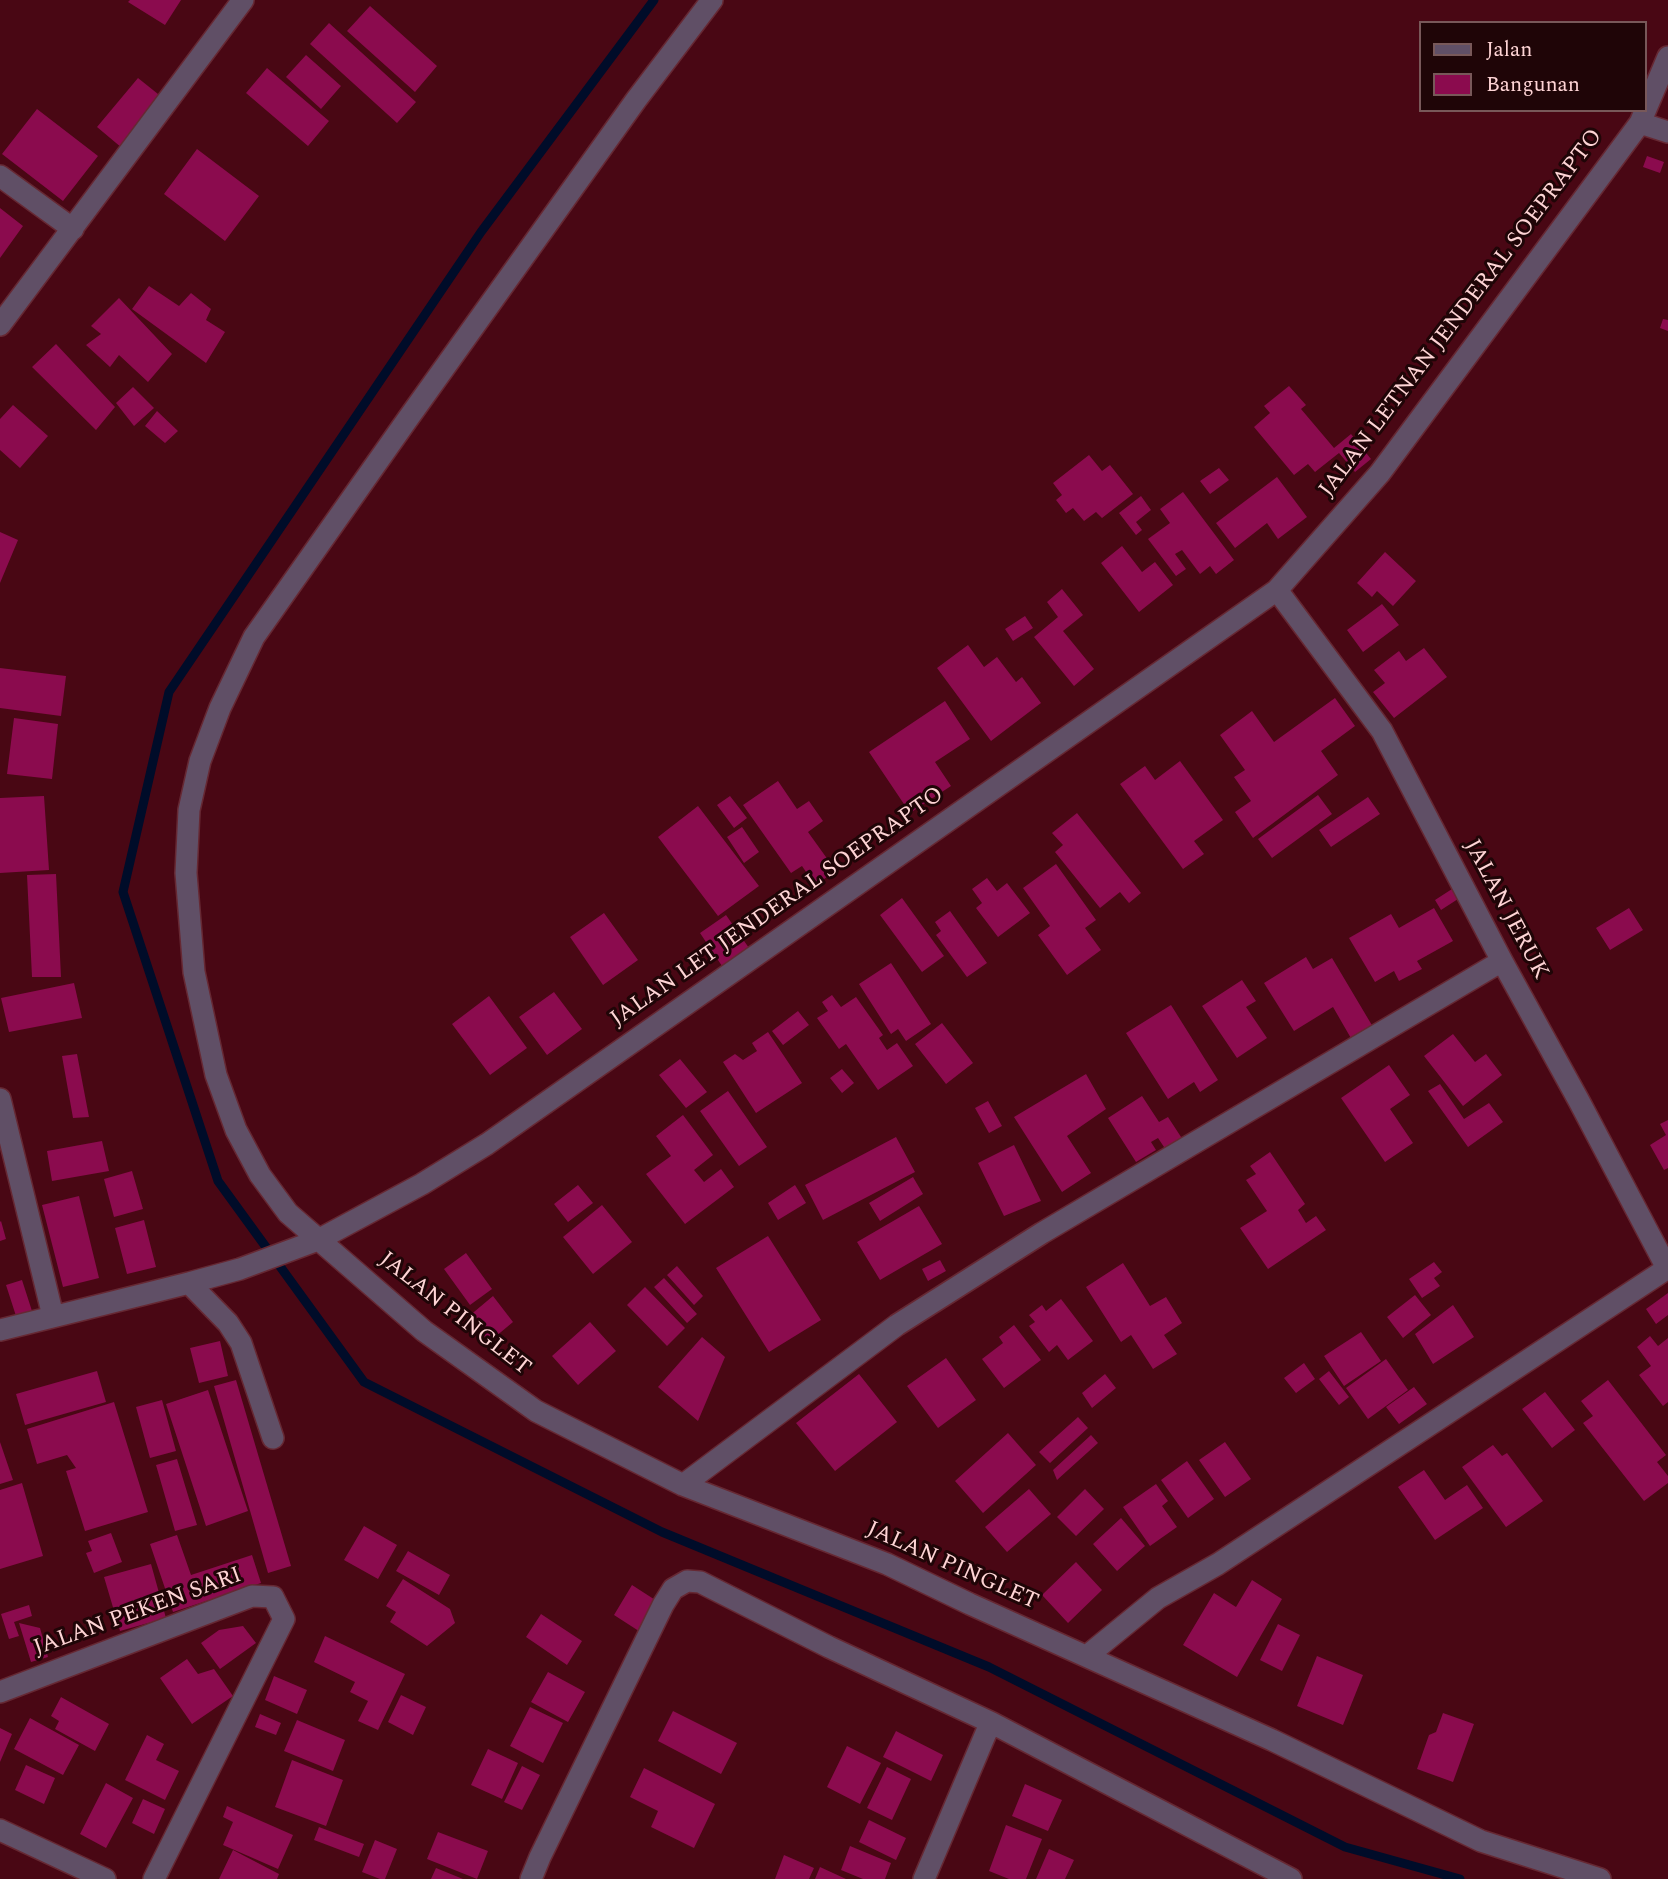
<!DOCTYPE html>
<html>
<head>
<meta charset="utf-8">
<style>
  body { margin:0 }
  #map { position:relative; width:1668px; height:1879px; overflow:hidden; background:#490714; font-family:Spectral,serif }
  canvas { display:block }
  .legend { position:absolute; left:1419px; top:21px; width:228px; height:91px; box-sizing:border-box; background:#1f0507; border:2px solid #785859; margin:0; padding:9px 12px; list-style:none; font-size:21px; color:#fed4d5 }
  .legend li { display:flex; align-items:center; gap:14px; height:35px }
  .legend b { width:35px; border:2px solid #785859 }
</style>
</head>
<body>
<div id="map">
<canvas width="1668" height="1879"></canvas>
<ul class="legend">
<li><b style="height:9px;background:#604f66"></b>Jalan</li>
<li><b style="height:19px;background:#8b0b4e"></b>Bangunan</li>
</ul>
</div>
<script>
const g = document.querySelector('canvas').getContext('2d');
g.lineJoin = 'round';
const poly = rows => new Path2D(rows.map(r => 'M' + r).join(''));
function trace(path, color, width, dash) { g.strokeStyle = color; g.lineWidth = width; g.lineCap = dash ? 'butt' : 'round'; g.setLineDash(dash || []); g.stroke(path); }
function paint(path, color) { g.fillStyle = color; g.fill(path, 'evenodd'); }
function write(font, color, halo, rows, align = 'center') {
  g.font = font + ' Spectral,serif'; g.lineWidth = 6; g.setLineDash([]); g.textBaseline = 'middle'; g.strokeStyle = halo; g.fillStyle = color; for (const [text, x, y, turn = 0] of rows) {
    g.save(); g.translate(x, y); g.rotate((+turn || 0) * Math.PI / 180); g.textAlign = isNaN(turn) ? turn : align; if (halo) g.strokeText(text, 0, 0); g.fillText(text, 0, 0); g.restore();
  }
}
trace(poly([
  [654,0,481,232,169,692,123,892,218,1181,364,1382,662,1532,989,1667,1345,1847,1460,1879]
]), '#000c29', 9);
paint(poly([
  [130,0,181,0,165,25,128,2],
  [370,6,437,66,415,92,347,31],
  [329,23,416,102,397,123,310,44],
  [306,55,341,86,321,109,286,77],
  [267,68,329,121,308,146,246,93],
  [138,78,163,98,122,148,97,127],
  [37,109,98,156,63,201,2,154],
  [197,149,259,196,225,241,164,194],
  [1647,156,1664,162,1660,173,1643,167],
  [0,208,23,226,0,258],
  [149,286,179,306,191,293,211,309,206,320,225,332,206,363,132,309],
  [119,298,172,354,148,382,119,355,110,367,86,345,101,334,91,326],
  [1663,319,1668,320,1668,331,1660,328],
  [56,344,115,407,96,430,32,367],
  [1289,386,1306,405,1301,409,1334,448,1351,434,1371,459,1355,472,1339,453,1315,472,1308,464,1294,475,1254,427,1270,413,1264,406],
  [133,387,154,408,134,426,116,403],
  [13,405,48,436,20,468,0,450,0,419],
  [157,411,178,431,165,443,145,426],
  [1089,455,1102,471,1110,465,1133,494,1102,518,1096,512,1084,521,1073,508,1066,513,1056,500,1062,495,1053,483],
  [1219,468,1229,480,1210,494,1200,481],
  [1277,477,1307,517,1278,539,1267,523,1235,548,1216,523],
  [1183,492,1234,560,1216,574,1210,566,1200,574,1182,550,1175,554,1186,569,1176,576,1148,539,1170,523,1160,509],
  [1141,496,1151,510,1136,522,1142,530,1136,535,1119,513],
  [0,532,18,540,0,583],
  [1122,546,1142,572,1155,562,1173,585,1139,612,1101,563],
  [1385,552,1416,581,1393,606,1377,591,1372,597,1357,583],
  [1062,589,1083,615,1063,631,1094,669,1074,686,1034,637,1058,617,1047,602],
  [1382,604,1399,625,1363,652,1347,630],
  [1025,616,1033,628,1013,641,1005,629],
  [968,645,984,667,997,657,1016,682,1022,677,1041,703,991,741,937,668],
  [1424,648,1447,677,1394,718,1373,692,1385,683,1374,670,1399,651,1406,661],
  [0,668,66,676,61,716,0,708],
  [1335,698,1355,726,1321,751,1338,775,1253,838,1235,812,1251,801,1234,777,1245,770,1220,735,1252,711,1274,742],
  [945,701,970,739,935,762,951,786,910,813,869,752],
  [14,718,58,724,52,779,7,774],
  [1180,761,1223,820,1194,841,1204,854,1183,869,1120,784,1145,766,1155,780],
  [778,781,797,809,809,801,823,821,808,832,836,871,815,885,802,866,791,873,743,805],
  [1318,795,1332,814,1272,858,1258,839],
  [44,796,49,870,0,873,0,798],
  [730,796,747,818,734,828,717,805],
  [1368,797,1380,814,1331,847,1319,830],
  [698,806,759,886,718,916,658,837],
  [1077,813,1141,893,1129,903,1120,892,1100,908,1055,852,1063,845,1052,833],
  [742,827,759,852,744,863,727,837],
  [1056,864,1096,920,1085,928,1101,950,1067,975,1038,935,1050,926,1023,888],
  [56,874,61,977,32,977,27,875],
  [987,878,997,891,1007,883,1030,913,998,937,976,908,982,903,972,889],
  [1452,889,1458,899,1441,910,1435,900],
  [902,898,944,956,922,972,880,915],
  [1434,908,1453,941,1417,961,1422,969,1399,981,1394,971,1375,982,1349,938,1391,914,1399,928],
  [1629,908,1643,930,1610,950,1596,928],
  [950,911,987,963,967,977,936,935,941,931,935,922],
  [604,913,638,960,603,985,570,937],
  [726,915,749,948,722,966,700,933],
  [1306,957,1313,969,1332,958,1373,1027,1352,1040,1333,1007,1294,1031,1264,983],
  [891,963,931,1024,906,1041,898,1029,891,1034,859,984],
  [1242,980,1256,1001,1246,1007,1267,1038,1237,1058,1202,1006],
  [74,983,82,1018,9,1032,1,998],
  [554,992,582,1029,547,1055,519,1017],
  [832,995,841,1007,856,997,883,1035,879,1038,887,1050,897,1043,913,1066,878,1090,846,1044,839,1049,817,1018,828,1011,822,1002],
  [489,996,527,1048,490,1075,452,1024],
  [1171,1005,1218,1080,1200,1092,1194,1082,1168,1099,1126,1033],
  [798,1011,809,1025,783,1045,772,1031],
  [942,1023,973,1063,946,1084,915,1044],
  [768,1032,802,1083,756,1113,723,1062,735,1054,743,1060,757,1051,752,1043],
  [1453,1034,1475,1062,1486,1054,1502,1075,1463,1106,1424,1056],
  [77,1054,89,1117,73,1118,62,1056],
  [680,1059,707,1092,686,1108,659,1075],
  [1389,1065,1410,1095,1390,1109,1413,1143,1385,1162,1341,1098],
  [842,1069,854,1083,842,1093,830,1078],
  [1086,1074,1106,1109,1067,1136,1091,1173,1062,1192,1014,1117],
  [1440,1084,1464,1119,1489,1103,1503,1122,1468,1147,1428,1091],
  [728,1091,767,1147,739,1166,700,1111],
  [1142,1096,1159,1122,1168,1117,1183,1140,1166,1150,1158,1138,1151,1142,1156,1150,1136,1162,1108,1118],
  [988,1101,1002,1126,989,1133,975,1108],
  [683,1115,713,1155,694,1170,704,1182,721,1169,734,1187,685,1224,646,1174,671,1156,656,1136],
  [1668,1120,1668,1168,1664,1170,1650,1145,1666,1135,1660,1124],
  [896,1137,915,1172,823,1220,805,1185],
  [102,1141,109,1171,52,1181,47,1151],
  [1014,1145,1041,1201,1004,1216,978,1163],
  [1270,1152,1305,1204,1298,1210,1306,1223,1316,1216,1326,1230,1268,1269,1240,1228,1267,1211,1246,1180,1256,1174,1250,1166],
  [132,1171,143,1209,114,1217,104,1179],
  [913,1177,923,1194,880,1221,869,1203],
  [578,1185,593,1203,568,1222,554,1204],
  [795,1185,806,1203,778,1220,768,1203],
  [79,1196,99,1278,63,1287,42,1205],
  [602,1205,632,1242,593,1274,563,1237],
  [919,1206,942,1244,880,1280,857,1242],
  [144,1220,156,1267,127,1274,115,1228],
  [1,1221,6,1239,0,1241,0,1222],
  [768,1236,821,1320,769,1352,716,1268],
  [466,1253,492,1289,470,1305,444,1269],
  [940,1260,946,1271,928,1281,922,1269],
  [1434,1262,1442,1272,1434,1278,1440,1286,1422,1298,1409,1279],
  [1123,1263,1150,1306,1166,1297,1182,1323,1164,1335,1177,1354,1153,1369,1131,1335,1121,1342,1086,1287],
  [677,1266,703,1296,694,1305,667,1275],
  [664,1278,697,1314,687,1323,654,1287],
  [22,1280,32,1311,16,1316,6,1285],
  [645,1287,685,1328,667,1346,627,1305],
  [1668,1293,1668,1315,1656,1324,1646,1309],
  [1415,1295,1431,1315,1403,1338,1387,1317],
  [493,1296,513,1322,489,1342,468,1317],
  [1061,1299,1093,1341,1068,1360,1057,1345,1049,1352,1029,1326,1035,1322,1029,1315,1042,1305,1046,1311],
  [1453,1305,1474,1337,1433,1364,1415,1334],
  [590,1322,616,1351,578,1385,552,1356],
  [1014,1325,1041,1360,1004,1388,982,1359,1003,1343,999,1337],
  [1361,1332,1381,1361,1344,1386,1324,1356],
  [1650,1336,1658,1346,1668,1338,1668,1402,1663,1406,1639,1375,1651,1366,1637,1347],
  [702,1337,725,1357,698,1421,658,1387],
  [220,1341,228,1376,199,1383,190,1348],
  [946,1358,976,1400,938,1428,907,1386],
  [1386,1359,1408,1390,1368,1419,1346,1388],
  [1304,1363,1315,1379,1296,1393,1284,1378],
  [97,1371,106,1402,25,1425,16,1394],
  [1329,1371,1349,1397,1339,1405,1319,1379],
  [859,1374,897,1422,835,1471,796,1423],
  [1105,1374,1116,1388,1092,1408,1082,1393],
  [236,1380,291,1566,268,1573,214,1386],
  [1608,1380,1666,1455,1657,1462,1668,1476,1668,1483,1644,1501,1583,1423,1593,1416,1581,1401],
  [1414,1387,1427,1404,1399,1424,1386,1407],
  [208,1390,248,1511,206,1526,166,1404],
  [1545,1392,1575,1430,1552,1448,1522,1409],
  [162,1400,176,1451,150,1458,136,1407],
  [114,1402,148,1512,85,1531,66,1471,76,1468,67,1455,37,1464,27,1429],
  [1078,1417,1088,1428,1050,1463,1039,1452],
  [1008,1433,1036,1465,983,1513,955,1481],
  [1091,1435,1098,1443,1057,1480,1053,1470],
  [0,1442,13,1480,0,1484],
  [1225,1442,1251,1479,1225,1497,1199,1460],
  [1493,1445,1502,1456,1507,1453,1543,1501,1506,1527,1462,1467],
  [177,1459,197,1525,175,1531,156,1465],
  [1187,1461,1214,1499,1188,1518,1161,1480],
  [1424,1470,1445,1500,1467,1485,1483,1508,1435,1540,1398,1487],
  [22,1483,43,1556,0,1569,0,1490],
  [1156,1484,1168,1501,1162,1506,1177,1527,1150,1546,1123,1507],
  [1029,1489,1051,1514,1007,1552,985,1527],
  [1085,1489,1104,1509,1076,1536,1057,1517],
  [1121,1518,1145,1546,1117,1571,1093,1544],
  [364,1526,397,1545,378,1579,344,1560],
  [111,1533,122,1562,94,1573,86,1553,92,1551,88,1541],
  [177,1535,191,1575,252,1555,261,1583,173,1612,150,1544],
  [408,1551,450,1575,439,1595,396,1571],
  [1076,1562,1102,1590,1068,1623,1042,1595],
  [151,1564,166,1618,120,1631,104,1577],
  [403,1579,450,1609,455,1623,427,1646,390,1622,396,1612,386,1606],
  [1252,1580,1282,1599,1237,1677,1183,1645,1214,1593,1236,1607],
  [632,1585,663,1605,645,1635,614,1615],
  [29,1605,32,1616,14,1622,19,1636,9,1639,1,1614],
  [541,1614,582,1641,567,1665,526,1637],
  [19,1623,40,1628,48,1657,31,1662],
  [1278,1624,1300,1635,1282,1671,1260,1660],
  [243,1626,256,1643,220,1669,201,1643,219,1630],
  [325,1636,405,1674,378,1730,358,1721,368,1701,350,1692,355,1682,314,1662],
  [1317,1656,1363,1675,1343,1725,1297,1706],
  [187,1659,198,1674,214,1669,233,1696,192,1724,160,1678],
  [548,1672,585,1692,568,1722,531,1702],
  [274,1676,307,1690,297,1714,265,1700],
  [401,1695,426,1707,413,1735,388,1722],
  [61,1697,109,1724,95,1751,55,1729,59,1721,51,1716],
  [530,1707,563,1723,543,1763,510,1746],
  [673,1711,737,1743,721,1774,658,1741],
  [1443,1713,1474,1724,1453,1782,1417,1769,1429,1735,1436,1732],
  [260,1714,281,1723,276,1735,255,1727],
  [30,1718,79,1745,63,1775,14,1749],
  [297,1720,345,1740,333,1771,284,1751],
  [0,1728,12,1734,0,1762],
  [896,1731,943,1755,931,1781,883,1757],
  [147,1735,164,1744,156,1760,179,1771,165,1800,125,1780],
  [847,1746,881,1763,860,1804,827,1787],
  [488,1749,518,1763,502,1799,471,1785],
  [292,1760,343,1780,326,1826,275,1807],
  [26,1765,55,1778,44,1804,15,1790],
  [522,1766,540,1775,522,1810,504,1802],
  [887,1767,911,1779,892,1820,867,1808],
  [644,1768,715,1804,694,1848,651,1827,658,1811,630,1797],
  [106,1783,133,1798,106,1848,80,1834],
  [1025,1784,1062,1800,1048,1831,1012,1816],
  [143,1799,165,1809,154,1834,132,1823],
  [227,1806,293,1835,278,1869,223,1845,233,1822,223,1817],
  [869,1820,906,1838,896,1860,859,1842],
  [1006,1825,1042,1839,1026,1879,1009,1879,989,1871],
  [319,1827,364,1844,359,1857,314,1840],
  [438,1832,488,1851,477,1879,427,1859],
  [375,1840,397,1849,385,1879,380,1879,362,1872],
  [850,1846,891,1863,885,1879,863,1879,841,1870],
  [1049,1849,1074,1860,1065,1879,1036,1879],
  [233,1850,279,1874,277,1879,219,1879],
  [784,1855,814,1868,809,1879,775,1879],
  [820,1867,846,1879,815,1879],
  [436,1868,463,1879,431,1879]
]), '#8b0b4e');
const minor = poly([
  [712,0,636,100,407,420,254,637,220,708,200,761,189,810,186,873,194,972,216,1075,236,1130,260,1175,288,1213,424,1331,536,1411,683,1485,887,1564,970,1604,1272,1740,1481,1841,1600,1879],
  [1640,123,1668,132],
  [0,176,73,229],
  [0,325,243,0],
  [1277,590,1382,731,1502,961,1579,1101,1667,1268],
  [0,1099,53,1316],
  [189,1283,228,1323,241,1343,273,1438],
  [0,1330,189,1283,240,1269,318,1240,422,1184,487,1144,1277,590,1380,473,1640,123,1668,57],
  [683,1485,897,1325,1042,1233,1502,961],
  [1087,1656,1158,1598,1218,1564,1668,1268],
  [0,1692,252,1596,273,1597,284,1619,154,1879],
  [0,1830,105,1879],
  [531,1879,540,1857,663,1605,673,1589,687,1581,700,1582,829,1647,992,1723,1291,1879],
  [924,1879,986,1733,992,1723]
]);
trace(minor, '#662833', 24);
trace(minor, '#604f66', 21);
write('23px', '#fed4d5', '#1f0507', [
  ["JALAN LETNAN JENDERAL SOEPRAPTO",1462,314,-53],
  ["JALAN LET JENDERAL SOEPRAPTO",778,908,-35],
  ["JALAN JERUK",1505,910,62],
  ["JALAN PINGLET",454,1315,38],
  ["JALAN PINGLET",952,1567,24],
  ["JALAN PEKEN SARI",138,1613,-20]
]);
</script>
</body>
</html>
